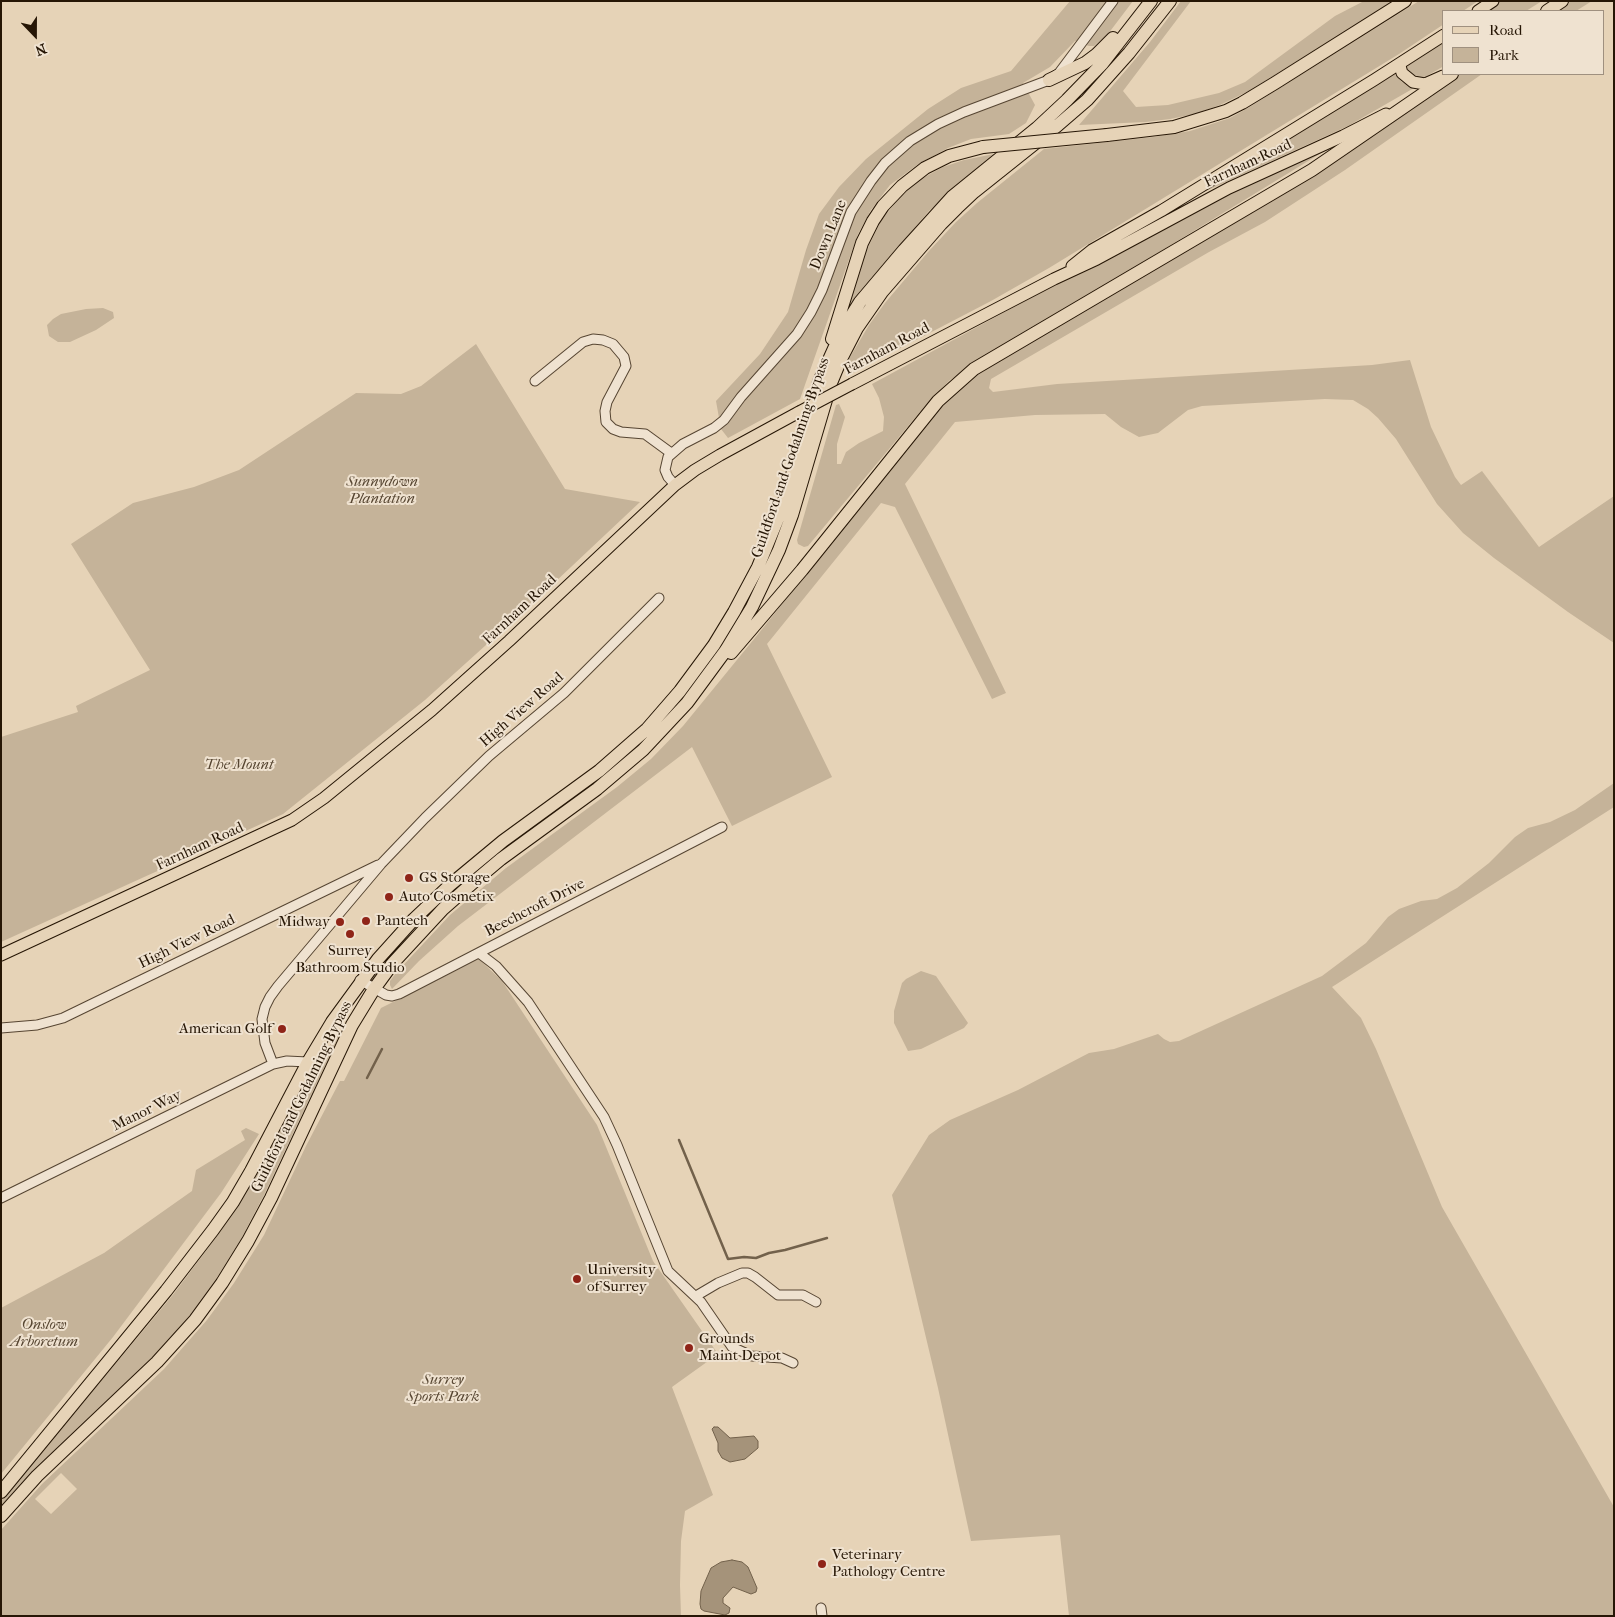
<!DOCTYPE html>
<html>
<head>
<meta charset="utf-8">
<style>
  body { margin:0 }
  #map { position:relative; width:1615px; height:1617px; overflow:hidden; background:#e6d3b7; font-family:"IM FELL French Canon",serif }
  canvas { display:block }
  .frame { position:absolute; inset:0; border:2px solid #261605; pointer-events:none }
  .legend { position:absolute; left:1442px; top:10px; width:162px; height:65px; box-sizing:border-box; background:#efe2d0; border:1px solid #9f907f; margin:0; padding:6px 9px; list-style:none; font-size:15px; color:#261605 }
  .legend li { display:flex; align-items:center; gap:10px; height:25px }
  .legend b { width:25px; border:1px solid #9f907f }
  .north { position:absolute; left:10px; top:10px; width:50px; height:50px; -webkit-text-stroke:4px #efe2d0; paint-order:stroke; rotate:158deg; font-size:14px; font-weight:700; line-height:20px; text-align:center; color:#261605 }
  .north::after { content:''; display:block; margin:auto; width:18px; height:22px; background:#261605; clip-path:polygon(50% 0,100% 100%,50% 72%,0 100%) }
</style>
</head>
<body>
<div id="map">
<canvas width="1615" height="1617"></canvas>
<div class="frame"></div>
<ul class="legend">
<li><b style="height:6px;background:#e6d3b7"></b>Road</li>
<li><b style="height:14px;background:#c5b399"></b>Park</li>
</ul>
<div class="north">N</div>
</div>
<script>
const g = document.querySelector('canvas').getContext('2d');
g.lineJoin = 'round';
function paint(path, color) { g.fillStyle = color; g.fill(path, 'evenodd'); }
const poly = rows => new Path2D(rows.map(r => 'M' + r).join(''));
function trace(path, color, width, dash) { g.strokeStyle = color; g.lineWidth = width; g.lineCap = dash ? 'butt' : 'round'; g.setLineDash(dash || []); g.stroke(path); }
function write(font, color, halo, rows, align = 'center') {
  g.font = font + ' "IM FELL French Canon",serif'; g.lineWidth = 4; g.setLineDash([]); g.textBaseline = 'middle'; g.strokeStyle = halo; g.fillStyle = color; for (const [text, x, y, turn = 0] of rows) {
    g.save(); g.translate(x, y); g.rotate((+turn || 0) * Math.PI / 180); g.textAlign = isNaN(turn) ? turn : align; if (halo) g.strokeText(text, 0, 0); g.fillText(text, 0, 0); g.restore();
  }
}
paint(poly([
  [1070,1,1133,1,1108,34,1094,46,1089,46,1075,41,1050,67,1023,83,1035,105,1026,123,1009,134,971,139,948,148,917,165,890,185,871,210,858,234,800,399,728,438,721,429,716,401,760,354,788,312,806,250,819,214,839,187,866,159,928,109,961,88,1011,71],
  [1181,1,1191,1,1123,91,1136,107,1168,105,1219,93,1245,82,1335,16,1364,1,1394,1,1249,91,1220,105,1195,114,1170,119,1146,122,1079,125,1150,42],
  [1419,1,1478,1,1463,11,1444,11,1444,24,1399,54,1049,268,991,301,847,376,846,364,869,325,885,303,928,252,956,222,977,203,1044,149,1153,137,1190,131,1230,118,1248,108],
  [1499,1,1542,1,1526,11,1484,11],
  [1569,1,1592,1,1576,11,1553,11],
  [1444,39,1444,66,1425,77,1414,77,1407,73,1405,65],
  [1394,73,1402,82,1414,86,1414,88,1348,126,1204,192,1095,253],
  [1460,74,1482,74,1345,170,1265,222,1209,252,991,379,989,388,993,392,1057,384,1372,365,1410,360,1431,427,1455,477,1461,485,1482,471,1539,547,1614,496,1614,643,1568,612,1494,558,1463,533,1437,504,1396,439,1378,418,1368,409,1353,400,1325,399,1202,406,1188,410,1158,433,1139,437,1121,427,1105,414,1035,415,955,422,905,484,1006,693,992,699,895,507,881,503,767,644,832,777,732,826,692,747,458,926,419,961,392,989,390,985,390,981,396,973,450,915,506,868,617,787,651,759,683,726,763,628,918,433,968,379,1363,140],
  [1336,144,950,380,925,406,808,546,804,547,798,544,797,540,836,405,839,404,845,417,837,444,837,464,841,464,846,452,859,443,883,431,884,417,879,398,872,384,1204,204],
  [994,154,929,211,860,291,845,312,860,264,882,219,903,194,921,179,943,167,964,160],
  [103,308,113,312,114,318,96,330,70,342,58,342,49,336,47,325,53,319,61,314,86,309],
  [476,344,565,489,640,502,537,599,425,700,283,814,1,942,1,737,78,712,76,706,150,670,71,544,133,503,194,487,239,470,356,393,401,394,421,386],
  [1614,783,1614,807,1332,987,1361,1018,1376,1049,1442,1207,1614,1507,1614,1616,1069,1616,1060,1535,971,1541,938,1388,892,1195,929,1135,950,1120,1018,1090,1089,1053,1114,1049,1158,1034,1164,1039,1170,1042,1179,1041,1322,976,1366,943,1388,917,1399,909,1421,901,1437,899,1457,888,1489,863,1515,837,1528,828,1550,822,1575,810],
  [479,959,502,981,597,1125,653,1261,718,1354,672,1387,713,1495,685,1511,681,1541,680,1585,681,1616,1,1616,1,1530,42,1484,164,1369,207,1320,234,1283,264,1235,306,1146,340,1081,344,1081,381,1008],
  [61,1473,77,1489,51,1514,35,1499],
  [921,971,936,976,968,1023,964,1028,921,1049,908,1051,894,1023,894,1011,902,983,906,979],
  [337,1034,339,1036,264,1195,241,1239,216,1279,190,1315,153,1357,1,1508,1,1501,172,1296,218,1235,257,1174,300,1090],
  [246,1128,259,1134,221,1193,113,1337,1,1474,1,1308,104,1253,192,1191,196,1170,245,1140,241,1131]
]), '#c5b399');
const water = poly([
  [714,1427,718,1427,730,1438,754,1436,758,1441,758,1448,745,1459,730,1462,722,1458,718,1451,718,1443,712,1429,714,1427],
  [732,1560,742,1562,748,1567,757,1588,756,1592,751,1594,733,1587,723,1598,723,1603,730,1608,729,1613,725,1615,704,1611,701,1609,700,1604,701,1591,711,1568,721,1562,732,1560]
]);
paint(water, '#a5937a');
trace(water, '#72614b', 1);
trace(poly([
  [367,1078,382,1049],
  [679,1140,728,1259,744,1257,756,1258,769,1253,785,1250,827,1238]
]), '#72614b', 2.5);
const minor = poly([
  [535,381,583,342,593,339,603,340,613,344,624,357,626,366,607,402,605,411,606,422,613,429,621,432,645,434,671,453],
  [675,485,668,477,665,470,668,457,683,444,714,428,724,420,741,397,797,334,811,312,822,290,851,212,871,181,885,163,910,141,938,124,964,112,1049,80,1059,73,1113,1],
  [479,953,496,966,528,1002,604,1117,617,1145,668,1271,701,1302,732,1347,752,1356,782,1358,793,1363],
  [360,980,386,995,392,996,399,994,722,827],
  [1,1028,37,1025,63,1018,378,865],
  [273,1064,265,1043,262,1019,265,1007,270,997,278,986,381,864,425,818,489,756,564,693,659,598],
  [1,1198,273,1064,287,1061,308,1062],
  [696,1296,718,1283,742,1273,748,1273,755,1277,778,1295,803,1295,816,1302],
  [821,1608,822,1616]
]);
const major = poly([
  [1478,11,1493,1],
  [1402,62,1400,66,1402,73,1413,82,1425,84,1443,76],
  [1072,266,1092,250,1161,211,1374,80,1444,35],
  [852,384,1054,279,1097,259,1229,188,1343,136,1386,114],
  [1,955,292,820,324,798,432,710,509,641,675,485,695,470,720,455,799,412]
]);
const highway = poly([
  [1547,11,1562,1],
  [1049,80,1085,63,1097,54,1113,38],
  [1107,135,1174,127,1226,111,1242,103,1275,83,1405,1],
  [832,339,862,243,873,221,883,206,902,186,925,168,949,156,983,147],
  [731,653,802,570,938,401,974,369,1312,170,1452,74],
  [1,1492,166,1291,213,1230,233,1202,251,1171,308,1062,332,1022,378,959,414,919,450,885,503,841,599,771,647,729,680,691,714,645,734,612,758,567,781,511,804,435,819,382,842,331,860,302,904,250,952,197,1037,128,1067,100,1102,64,1151,1],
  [1,1516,37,1476,157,1362,195,1320,222,1283,248,1241,271,1198,352,1025,374,989,393,963,443,909,476,880,501,859,597,789,643,750,687,703,726,650,752,607,779,550,792,515,831,383,841,359,857,328,882,292,941,224,957,208,974,192,1058,125,1087,100,1129,53,1170,1]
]);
trace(minor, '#564532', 11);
trace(major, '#261605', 13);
trace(highway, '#261605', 14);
trace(minor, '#efe2d0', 9);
trace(major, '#e6d3b7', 11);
trace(highway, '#e6d3b7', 12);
const majorBridge = poly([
  [799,412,852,384]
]);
const highwayBridge = poly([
  [983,147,1107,135]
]);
trace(majorBridge, '#261605', 13, []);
trace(highwayBridge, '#261605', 14, []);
trace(majorBridge, '#e6d3b7', 11);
trace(highwayBridge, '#e6d3b7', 12);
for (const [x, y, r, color] of [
  [409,878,5,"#8f2418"],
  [389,897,5,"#8f2418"],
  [366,921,5,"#8f2418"],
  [340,922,5,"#8f2418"],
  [350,934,5,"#8f2418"],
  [282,1029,5,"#8f2418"],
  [577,1279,5,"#8f2418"],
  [689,1348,5,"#8f2418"],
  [822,1564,5,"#8f2418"]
]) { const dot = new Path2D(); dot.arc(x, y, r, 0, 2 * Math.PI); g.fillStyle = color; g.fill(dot); trace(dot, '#efe2d0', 2); }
write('15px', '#261605', '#efe2d0', [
  ["Farnham Road",1248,164,-25],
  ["Down Lane",829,235,-68],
  ["Farnham Road",887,349,-28],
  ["Guildford and Godalming Bypass",791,458,-71],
  ["Farnham Road",520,610,-43],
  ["High View Road",522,710,-41],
  ["Farnham Road",200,847,-25],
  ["Beechcroft Drive",535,908,-27],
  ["High View Road",187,942,-26],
  ["Guildford and Godalming Bypass",302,1097,-64],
  ["Manor Way",147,1111,-26]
]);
write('italic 15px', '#564531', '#efe2d0', [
  ["Sunnydown",382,482],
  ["Plantation",382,499],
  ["The Mount",239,765],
  ["Onslow",44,1325],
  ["Arboretum",44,1342],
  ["Surrey",443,1380],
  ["Sports Park",443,1397]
]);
write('15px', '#261605', '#efe2d0', [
  ["GS Storage",419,878],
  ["Auto Cosmetix",399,897],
  ["Pantech",376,921],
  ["Midway",330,922,"right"],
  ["Surrey",350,951,"center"],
  ["Bathroom Studio",350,968,"center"],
  ["American Golf",272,1029,"right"],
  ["University",587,1270],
  ["of Surrey",587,1287],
  ["Grounds",699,1339],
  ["Maint Depot",699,1356],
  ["Veterinary",832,1555],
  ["Pathology Centre",832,1572]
], 'left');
</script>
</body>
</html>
